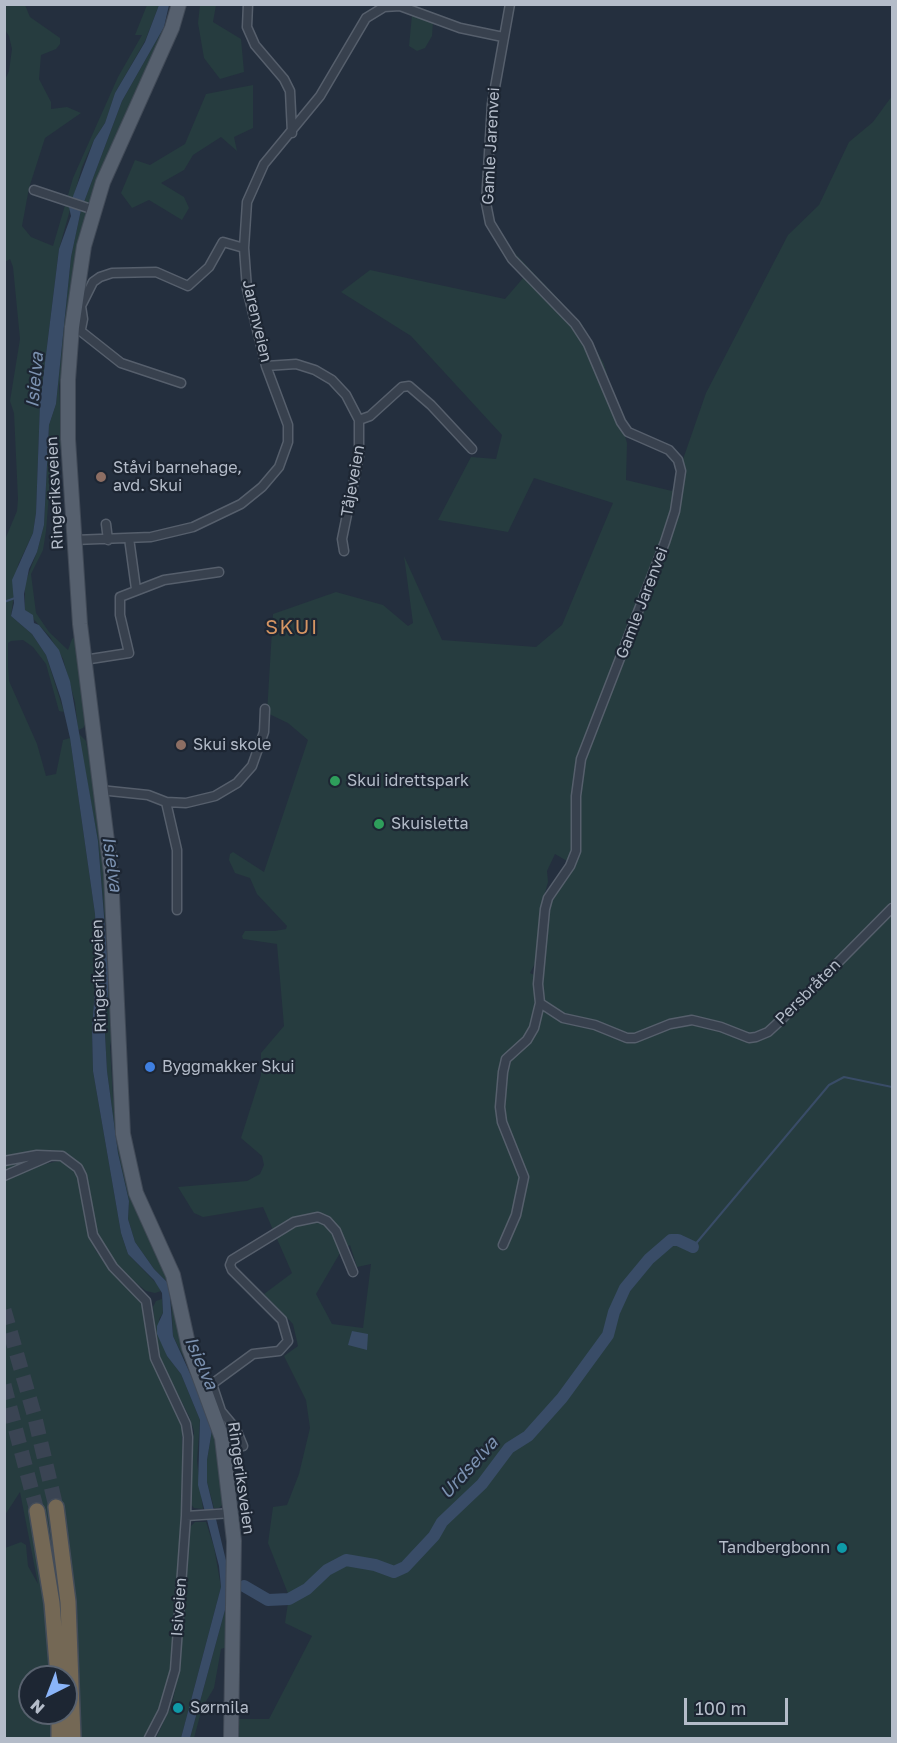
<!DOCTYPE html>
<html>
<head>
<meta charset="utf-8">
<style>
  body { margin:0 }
  #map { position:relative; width:897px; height:1743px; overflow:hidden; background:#242f3e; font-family:"Golos Text",sans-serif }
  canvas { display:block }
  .frame { position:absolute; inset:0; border:6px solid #b4bcc9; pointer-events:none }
  .north { position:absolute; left:18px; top:1665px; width:60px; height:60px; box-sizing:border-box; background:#1d2633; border:2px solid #59626f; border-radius:50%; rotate:222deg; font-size:16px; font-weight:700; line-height:24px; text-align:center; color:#b4bcc9 }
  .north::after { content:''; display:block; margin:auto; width:21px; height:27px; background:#8ab4f8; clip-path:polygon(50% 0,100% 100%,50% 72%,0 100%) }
  .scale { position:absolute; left:684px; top:1698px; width:104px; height:27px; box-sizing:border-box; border:3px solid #b4bcc9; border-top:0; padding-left:8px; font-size:18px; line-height:21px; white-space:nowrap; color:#b4bcc9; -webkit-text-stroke:4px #1d2633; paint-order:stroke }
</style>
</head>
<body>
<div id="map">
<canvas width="897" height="1743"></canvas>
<div class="frame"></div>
<div class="north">N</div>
<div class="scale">100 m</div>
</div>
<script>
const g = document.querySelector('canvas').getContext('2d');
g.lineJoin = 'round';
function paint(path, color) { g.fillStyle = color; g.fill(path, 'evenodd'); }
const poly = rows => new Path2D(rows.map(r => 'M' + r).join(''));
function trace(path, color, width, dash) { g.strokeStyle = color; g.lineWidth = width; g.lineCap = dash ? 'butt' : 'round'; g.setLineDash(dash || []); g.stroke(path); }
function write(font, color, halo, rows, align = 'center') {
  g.font = font + ' "Golos Text",sans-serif'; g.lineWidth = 4.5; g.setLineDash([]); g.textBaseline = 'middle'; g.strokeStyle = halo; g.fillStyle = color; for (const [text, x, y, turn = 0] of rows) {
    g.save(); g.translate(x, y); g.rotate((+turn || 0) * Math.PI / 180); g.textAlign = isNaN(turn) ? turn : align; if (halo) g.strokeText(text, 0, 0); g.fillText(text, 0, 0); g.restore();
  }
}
paint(poly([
  [5,5,25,5,30,17,60,38,60,44,56,49,41,55,39,79,51,102,51,109,67,107,81,113,45,138,29,188,22,226,31,237,53,246,73,178,118,77,142,35,135,35,147,5,159,5,145,41,115,93,105,123,94,140,82,167,59,249,40,403,36,513,33,533,18,565,11,616,32,634,46,655,64,712,59,711,46,664,33,647,23,640,11,641,8,643,8,666,9,681,37,744,46,776,56,774,63,740,70,738,95,914,97,958,92,1030,93,1071,121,1233,128,1254,158,1285,161,1291,155,1293,146,1291,119,1269,96,1235,85,1173,79,1163,68,1155,57,1153,5,1158,4,542,17,511,18,499,14,413,10,401,20,339,13,267,10,259,5,262,4,82,9,71,12,49,9,36,5,30],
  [200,5,216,5,213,22,241,39,244,72,220,79,204,58,198,23],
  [412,15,433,21,432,36,425,48,417,51,409,46],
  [164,27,108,161,59,386,62,443,59,449,54,449,52,457,46,531,43,550,31,574,36,613,49,632,68,650,72,639,77,635,87,722,83,728,78,730,75,702,63,659,50,637,25,610,25,583,37,552,44,525,49,425,56,404,71,257,81,210,122,101],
  [253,85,253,128,234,137,237,151,221,137,193,155,184,170,161,183,184,197,189,208,182,220,149,200,132,208,121,193,135,160,150,165,185,144,206,94],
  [892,96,892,1738,237,1738,238,1719,269,1719,312,1636,285,1623,289,1596,268,1543,273,1507,287,1505,299,1474,310,1428,306,1400,284,1356,298,1346,293,1324,264,1294,292,1273,263,1207,203,1217,194,1213,178,1187,247,1181,260,1174,264,1165,262,1156,241,1138,261,1075,261,1053,284,1026,277,944,243,939,242,936,245,931,275,931,286,929,287,926,257,894,250,878,235,873,229,860,230,854,233,852,264,872,308,740,288,723,267,713,273,614,336,592,383,605,408,626,413,623,404,556,442,640,536,647,562,625,613,503,534,478,508,532,438,520,471,457,496,459,502,435,411,336,341,292,370,270,505,299,524,277,511,249,581,323,604,364,627,443,626,480,672,491,706,393,788,235,819,205,849,142,873,122],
  [555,854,567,861,562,883,552,897,549,910,542,978,530,973,539,956,540,911,548,882,547,871],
  [350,1245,357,1267,371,1264,363,1328,332,1324,316,1294,340,1253],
  [78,733,86,741,103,836,108,914,105,924,98,841],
  [109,978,114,1025,110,1046,113,1098,169,1284,154,1269,135,1242,128,1219,129,1201,118,1153,107,1071,105,1034],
  [36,1157,36,1166,63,1160,77,1174,86,1225,96,1251,117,1277,142,1300,150,1358,182,1424,182,1519,174,1649,170,1680,146,1738,79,1738,76,1609,65,1518,64,1515,49,1513,50,1521,53,1521,57,1585,44,1522,47,1521,43,1512,32,1515,31,1522,34,1524,40,1555,52,1677,30,1677,30,1713,53,1713,54,1738,5,1738,5,1548,21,1542,26,1545,28,1566,38,1584,20,1492,5,1515,4,1163],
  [171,1297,174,1298,189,1368,173,1336],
  [162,1299,163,1313,159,1319,167,1356,181,1374,200,1420,197,1461,203,1509,194,1508,190,1503,194,1431,189,1416,158,1356,153,1307,156,1301],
  [213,1424,218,1446,223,1504,219,1508,214,1508,207,1482,207,1460],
  [195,1522,206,1522,214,1547,221,1587,181,1738,156,1738,172,1704,179,1672,187,1542,190,1527],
  [229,1582,227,1647,221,1649,214,1688,202,1708,194,1738,190,1738,225,1610]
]), '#263c3f');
paint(poly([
  [159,5,169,5,164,27,122,101,81,210,71,257,56,404,49,425,44,525,37,552,29,569,24,594,25,610,33,615,34,623,39,625,59,650,70,681,98,841,109,978,105,1034,107,1071,118,1153,129,1201,128,1219,135,1242,154,1269,169,1284,173,1336,213,1424,207,1460,207,1482,230,1577,225,1610,190,1738,181,1738,221,1587,219,1566,198,1485,200,1420,181,1374,167,1356,157,1334,157,1326,163,1313,162,1293,154,1280,128,1254,121,1233,93,1071,92,1030,97,958,95,914,70,738,61,699,46,655,32,634,11,616,14,603,12,580,33,533,36,513,40,403,59,249,71,216,69,207,94,140,105,123,115,93,145,42],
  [352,1331,368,1334,367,1350,348,1345]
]), '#394c67');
trace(poly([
  [4,602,15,598],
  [693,1247,829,1085,844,1077,892,1087]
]), '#394c67', 2);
trace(poly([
  [244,1586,268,1600,289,1599,307,1589,327,1570,346,1560,375,1565,394,1572,405,1567,434,1536,442,1522,482,1484,509,1448,528,1436,562,1398,608,1335,614,1312,625,1288,649,1259,671,1240,678,1240,693,1247]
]), '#394c67', 12);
trace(poly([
  [4,1310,34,1414,56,1507],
  [4,1385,37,1511]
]), '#3a4453', 15, [15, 8]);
const street = poly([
  [248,4,247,27,255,45,284,79,290,91,292,133],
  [34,190,94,210],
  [78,329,121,363,181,383],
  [81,329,83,319,81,306,93,282,100,277,112,273,156,272,188,286,209,267,223,242,244,248],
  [266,366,296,364,315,370,332,380,346,395,359,420,359,456,342,539,344,551],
  [359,420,370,416,402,387,409,386,431,405,472,449],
  [106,524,108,540],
  [129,538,136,589],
  [74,540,151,537,193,527,241,504,262,487,279,467,288,442,288,425,266,366,247,289,244,248,247,202,264,164,320,96,366,18,384,7,400,6,460,28,503,37],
  [84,660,129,653,120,615,120,597,164,580,219,572],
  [100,790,148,795,166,802,186,803,215,796,237,783,252,766,264,732,265,709],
  [166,802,177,850,177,910],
  [540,1003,563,1018,595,1025,627,1038,635,1038,670,1024,692,1020,721,1027,749,1038,756,1037,768,1032,781,1020,892,908],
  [4,1161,37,1155,62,1156,78,1168,82,1176,93,1235,113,1267,146,1301,155,1358,186,1424,188,1437,186,1516,175,1670,163,1711,149,1738],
  [4,1176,50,1156],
  [503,1245,516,1215,524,1177,502,1122,500,1107,503,1072,506,1059,527,1040,534,1028,540,1003,538,984,545,909,548,898,570,866,576,851,576,796,581,759,665,542,675,511,681,471,678,460,669,450,628,432,621,422,588,344,575,324,512,259,490,223,486,203,492,104,510,4],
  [224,1448,243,1446,236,1429,221,1411,212,1384,253,1354,279,1351,288,1341,282,1320,232,1270,230,1265,232,1260,294,1222,318,1217,327,1221,336,1231,353,1272],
  [186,1516,232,1513]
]);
const primary = poly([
  [179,4,172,28,103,182,84,246,72,327,68,380,68,439,80,624,111,873,123,1134,136,1193,173,1275,189,1348,222,1438,234,1541,231,1738]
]);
const highway = poly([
  [56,1507,68,1602,73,1738],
  [37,1511,52,1603,58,1677],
  [59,1713,59,1738]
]);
trace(street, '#565f6c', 11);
trace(primary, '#414a57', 16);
trace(highway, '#434c59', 18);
trace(street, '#38414e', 8);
trace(primary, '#56606e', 14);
trace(highway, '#746855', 15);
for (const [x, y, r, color] of [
  [101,477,6,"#8d6e63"],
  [181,745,6,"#8d6e63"],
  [335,781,6,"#2e9e5b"],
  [379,824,6,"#2e9e5b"],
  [150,1067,6,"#3f7fe0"],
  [842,1548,6,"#0f9aa8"],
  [178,1708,6,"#0f9aa8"]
]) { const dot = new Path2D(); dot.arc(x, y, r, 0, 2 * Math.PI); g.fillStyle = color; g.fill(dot); trace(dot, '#1d2633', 2); }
write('16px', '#b4bcc9', '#1d2633', [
  ["Gamle Jarenvei",491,146,-87],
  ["Jarenveien",257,321,77],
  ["Tåjeveien",353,481,-80],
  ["Ringeriksveien",55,493,-93],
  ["Gamle Jarenvei",642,603,-69],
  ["Ringeriksveien",99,976,-92],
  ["Persbråten",808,992,-45],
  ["Ringeriksveien",241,1478,82],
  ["Isiveien",179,1607,-86]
]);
write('16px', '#b4bcc9', '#1d2633', [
  ["Ståvi barnehage,",113,468],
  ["avd. Skui",113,486],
  ["Skui skole",193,745],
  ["Skui idrettspark",347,781],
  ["Skuisletta",391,824],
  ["Byggmakker Skui",162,1067],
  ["Tandbergbonn",830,1548,"right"],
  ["Sørmila",190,1708]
], 'left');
write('italic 18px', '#7c92b1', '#1d2633', [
  ["Isielva",35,380,-85],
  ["Isielva",112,864,82],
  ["Isielva",201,1363,66],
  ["Urdselva",469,1468,-48]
]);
g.letterSpacing = '1.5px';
write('20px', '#d59563', '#1d2633', [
  ["SKUI",292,628]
]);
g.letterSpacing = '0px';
</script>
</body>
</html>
